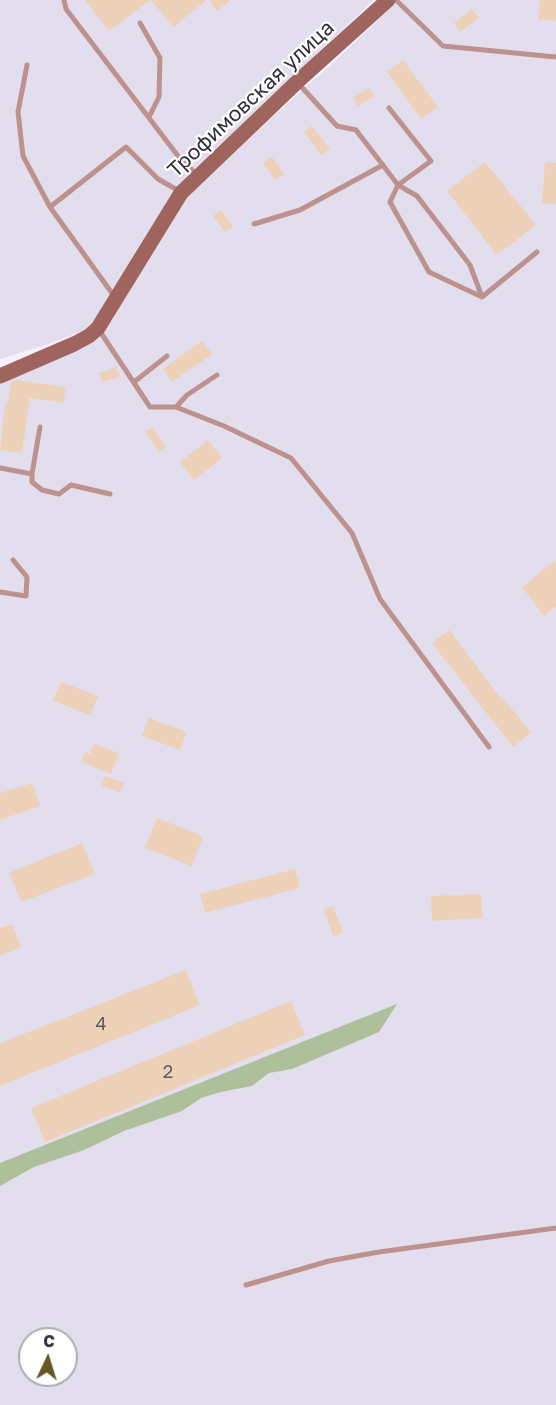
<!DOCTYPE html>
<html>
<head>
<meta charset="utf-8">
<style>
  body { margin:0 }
  #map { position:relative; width:556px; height:1405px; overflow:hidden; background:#f4f0fe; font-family:"Golos Text",sans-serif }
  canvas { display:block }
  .north { position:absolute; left:18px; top:1327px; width:60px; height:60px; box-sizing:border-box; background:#fff; border:2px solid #adacb1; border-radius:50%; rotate:4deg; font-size:16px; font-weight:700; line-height:24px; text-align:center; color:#322f3c }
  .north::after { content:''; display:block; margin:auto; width:21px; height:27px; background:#655623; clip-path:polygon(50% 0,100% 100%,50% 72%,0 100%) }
</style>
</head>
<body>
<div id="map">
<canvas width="556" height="1405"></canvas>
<div class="north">С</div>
</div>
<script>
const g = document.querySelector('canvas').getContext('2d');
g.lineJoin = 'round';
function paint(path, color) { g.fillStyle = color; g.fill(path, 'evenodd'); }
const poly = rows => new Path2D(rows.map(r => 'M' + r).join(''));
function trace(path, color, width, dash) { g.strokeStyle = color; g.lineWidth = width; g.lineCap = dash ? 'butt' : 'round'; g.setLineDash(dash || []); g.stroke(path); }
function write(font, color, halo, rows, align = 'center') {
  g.font = font + ' "Golos Text",sans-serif'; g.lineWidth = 4.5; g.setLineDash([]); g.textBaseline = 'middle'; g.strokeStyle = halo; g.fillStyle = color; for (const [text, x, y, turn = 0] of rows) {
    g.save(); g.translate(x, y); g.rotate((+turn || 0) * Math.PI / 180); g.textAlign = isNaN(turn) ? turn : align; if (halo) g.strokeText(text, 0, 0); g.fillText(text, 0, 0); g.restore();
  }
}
paint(poly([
  [0,0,374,0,186,177,170,196,90,328,48,344,0,359],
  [399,0,556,0,556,1405,0,1405,0,376,96,339,111,322,186,197,262,126,333,63],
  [30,1339,66,1339,66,1375,30,1375]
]), '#e2deee');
paint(poly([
  [397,1004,379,1032,292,1069,269,1073,252,1086,221,1092,201,1098,182,1111,124,1131,84,1150,34,1167,0,1186,0,1163]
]), '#aec09b');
paint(poly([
  [85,0,150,0,109,31],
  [151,0,207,0,173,27],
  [209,0,231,0,217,11],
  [540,0,556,0,556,21,538,19],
  [472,9,479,18,460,32,454,23],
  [403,60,438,107,421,119,387,72],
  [369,88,374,96,358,106,353,98],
  [312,126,330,149,321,155,304,132],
  [272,157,284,174,275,180,263,163],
  [485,162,536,225,497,255,447,191],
  [545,162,556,163,556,204,542,203],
  [221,210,233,226,225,232,213,216],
  [202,341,212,354,172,382,163,369],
  [116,367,120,377,102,382,99,373],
  [16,380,66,387,63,403,30,398,22,453,0,450,5,403,8,403,11,382],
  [152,427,166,446,159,452,145,432],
  [208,440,222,458,194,480,180,462],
  [556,560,556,606,544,616,522,587],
  [449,630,502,700,504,699,531,733,513,747,432,643],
  [61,682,98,696,90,715,53,701],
  [149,718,187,732,180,750,142,736],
  [94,744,119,753,111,774,81,762,85,752,90,754],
  [105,776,124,783,120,793,102,786],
  [32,783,40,806,0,820,0,793],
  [157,818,203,836,192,866,145,848],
  [82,843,95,874,21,902,9,873],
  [295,869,300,888,205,913,200,894],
  [481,894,482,918,432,921,431,896],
  [333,906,343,933,333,936,324,909],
  [12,924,21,947,0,956,0,928],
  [186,970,200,1005,0,1086,0,1043],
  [291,1001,305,1035,45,1142,31,1108]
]), '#edd2b9');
trace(poly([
  [64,0,66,9,178,156,197,175],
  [396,0,443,46,556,57],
  [140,23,160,58,159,97,149,117],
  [27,65,18,112,23,156,50,207,114,296],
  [298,83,337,126,356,130,398,185,417,196,470,265,482,297],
  [389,108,431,161,398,185,390,202,429,272,482,297,537,252],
  [50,207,126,147,158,179,179,191],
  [254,224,300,210,383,165],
  [99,330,150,407,176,407,224,426,291,458,352,533,380,599,489,747],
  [134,382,167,356],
  [176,407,187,395,217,375],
  [0,468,32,474,40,427],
  [32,474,32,482,42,490,59,494,71,485,110,494],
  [0,592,26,596,27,577,13,560],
  [246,1285,329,1261,379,1252,556,1228]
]), '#bd928e', 5);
trace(poly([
  [0,376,74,344,89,336,98,328,181,193,297,82,388,0]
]), '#9f645e', 15);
write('18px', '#61585b', null, [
  ["4",101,1024],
  ["2",168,1072]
]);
write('21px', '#322f3c', '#fff', [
  ["Трофимовская улица",251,99,-43]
]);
</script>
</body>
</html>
